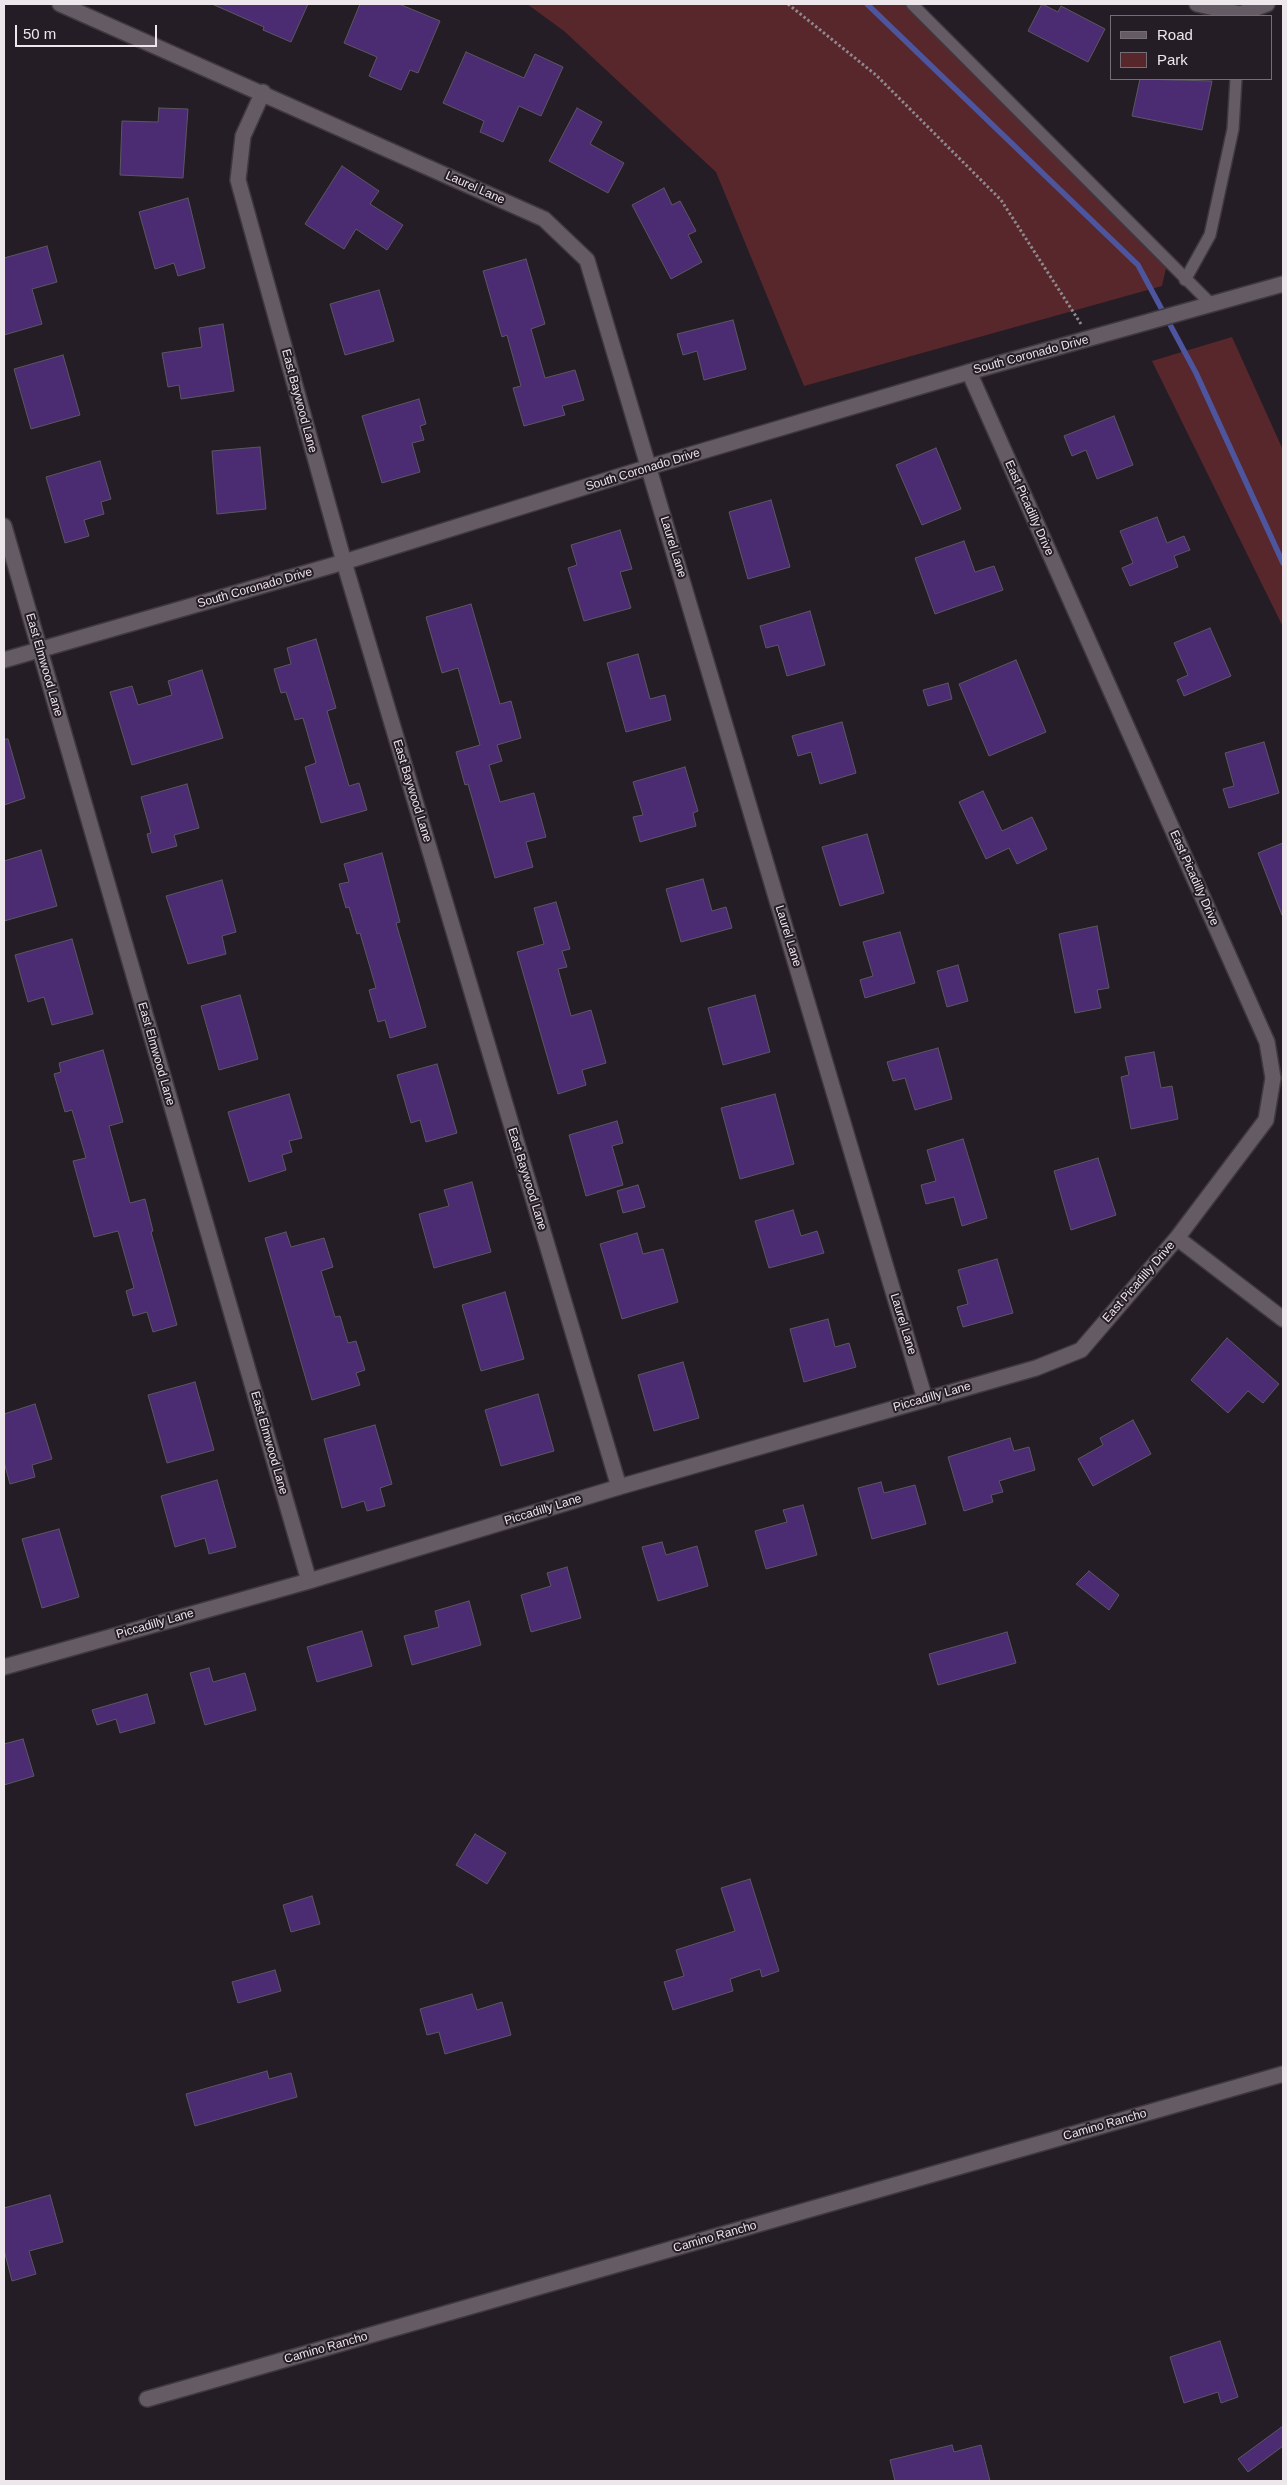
<!DOCTYPE html>
<html>
<head>
<meta charset="utf-8">
<style>
  body { margin:0 }
  #map { position:relative; width:1287px; height:2485px; overflow:hidden; background:#251d25; font-family:Arial,sans-serif }
  canvas { display:block }
  .frame { position:absolute; inset:0; border:5px solid #ede7ec; pointer-events:none }
  .legend { position:absolute; left:1110px; top:15px; width:162px; height:65px; box-sizing:border-box; background:#251d25; border:1px solid #756e75; margin:0; padding:6px 9px; list-style:none; font-size:15px; color:#ede7ec }
  .legend li { display:flex; align-items:center; gap:10px; height:25px }
  .legend b { width:25px; border:1px solid #756e75 }
  .scale { position:absolute; left:15px; top:25px; width:142px; height:22px; box-sizing:border-box; border:2px solid #ede7ec; border-top:0; padding-left:6px; font-size:15px; line-height:18px; white-space:nowrap; color:#ede7ec; -webkit-text-stroke:4px #251d25; paint-order:stroke }
</style>
</head>
<body>
<div id="map">
<canvas width="1287" height="2485"></canvas>
<div class="frame"></div>
<ul class="legend">
<li><b style="height:6px;background:#645b64"></b>Road</li>
<li><b style="height:14px;background:#58272b"></b>Park</li>
</ul>
<div class="scale">50 m</div>
</div>
<script>
const g = document.querySelector('canvas').getContext('2d');
g.lineJoin = 'round';
function paint(path, color) { g.fillStyle = color; g.fill(path, 'evenodd'); }
const poly = rows => new Path2D(rows.map(r => 'M' + r).join(''));
function trace(path, color, width, dash) { g.strokeStyle = color; g.lineWidth = width; g.lineCap = dash ? 'butt' : 'round'; g.setLineDash(dash || []); g.stroke(path); }
function write(font, color, halo, rows, align = 'center') {
  g.font = font + ' Arial,sans-serif'; g.lineWidth = 4; g.setLineDash([]); g.textBaseline = 'middle'; g.strokeStyle = halo; g.fillStyle = color; for (const [text, x, y, turn = 0] of rows) {
    g.save(); g.translate(x, y); g.rotate((+turn || 0) * Math.PI / 180); g.textAlign = isNaN(turn) ? turn : align; if (halo) g.strokeText(text, 0, 0); g.fillText(text, 0, 0); g.restore();
  }
}
paint(poly([
  [527,4,905,4,1166,268,1162,286,804,386,716,172,564,31],
  [1232,337,1283,450,1283,627,1152,361]
]), '#58272b');
trace(poly([
  [867,4,1138,265,1196,373,1283,563]
]), '#4d559e', 5.5);
const building = poly([
  [212,4,308,4,291,42,263,30,264,27,212,4],
  [360,4,399,4,440,21,418,73,410,70,401,90,369,76,377,57,344,43,360,4],
  [1042,4,1058,12,1061,6,1105,29,1088,62,1028,31,1042,4],
  [466,52,524,78,535,54,563,67,541,116,519,106,503,142,480,132,484,121,443,103,466,52],
  [1140,79,1212,81,1202,130,1132,116,1140,79],
  [159,108,188,109,183,178,120,175,122,121,158,122,159,108],
  [577,108,602,122,590,144,624,163,608,193,549,161,577,108],
  [342,166,379,191,370,204,403,225,387,250,356,229,344,249,305,224,342,166],
  [664,188,672,205,680,201,696,231,688,235,702,262,671,279,632,205,664,188],
  [188,198,205,268,178,276,174,263,155,269,139,212,188,198],
  [47,246,57,282,32,289,42,324,4,335,4,258,47,246],
  [526,259,545,324,531,329,545,378,575,370,584,400,562,406,565,415,524,426,513,388,521,386,507,335,502,337,483,271,526,259],
  [379,290,394,341,345,355,330,304,379,290],
  [733,320,746,369,704,380,697,351,683,355,677,334,733,320],
  [223,324,234,391,181,399,179,385,168,387,162,353,202,347,199,328,223,324],
  [63,355,80,415,31,429,14,369,63,355],
  [419,399,426,424,420,426,424,440,412,443,420,472,382,483,362,416,419,399],
  [1114,416,1133,465,1097,479,1086,450,1072,456,1064,436,1114,416],
  [260,447,266,509,217,514,212,451,260,447],
  [936,448,961,509,922,525,896,465,936,448],
  [100,461,111,499,101,502,104,514,84,520,89,536,65,543,46,477,100,461],
  [771,500,790,567,748,579,729,512,771,500],
  [1157,517,1167,543,1184,536,1190,550,1174,556,1178,567,1130,586,1122,568,1133,563,1120,531,1157,517],
  [620,530,632,569,620,572,631,608,584,621,568,568,577,565,571,545,620,530],
  [964,541,975,572,994,566,1003,590,935,614,915,558,964,541],
  [471,604,500,704,511,701,521,738,497,745,502,761,489,765,500,802,534,793,546,837,526,842,533,867,495,878,468,784,465,785,456,752,480,745,458,668,442,673,426,617,471,604],
  [810,611,825,665,787,676,778,645,766,648,760,626,810,611],
  [1210,628,1231,676,1184,696,1177,680,1188,675,1174,643,1210,628],
  [316,639,336,708,327,711,349,786,359,783,367,810,321,823,305,767,316,763,303,718,295,720,286,692,281,693,274,669,291,664,287,648,316,639],
  [638,654,650,699,665,695,671,720,626,732,607,663,638,654],
  [1016,660,1046,732,989,756,959,684,1016,660],
  [202,670,223,738,132,765,110,692,132,686,138,705,172,695,168,681,202,670],
  [948,683,952,699,928,706,923,690,948,683],
  [842,722,856,773,820,784,811,752,798,756,792,736,842,722],
  [4,739,8,739,25,798,4,805,4,739],
  [1264,742,1279,793,1229,808,1223,789,1234,786,1225,753,1264,742],
  [685,767,698,811,693,813,696,826,640,842,633,817,643,815,633,782,685,767],
  [187,784,199,828,174,835,177,846,152,853,147,834,151,833,141,797,187,784],
  [983,791,1002,831,1032,817,1047,849,1017,864,1009,848,986,859,959,802,983,791],
  [867,834,884,893,840,906,822,847,867,834],
  [1283,843,1283,914,1282,915,1258,853,1283,843],
  [41,850,57,906,4,921,4,861,41,850],
  [382,853,400,922,396,923,426,1027,390,1038,385,1020,378,1022,369,990,376,988,360,933,357,934,349,907,346,908,339,884,349,882,344,864,382,853],
  [703,879,712,911,726,907,732,928,681,942,666,889,703,879],
  [222,880,236,932,222,936,226,954,188,964,166,896,222,880],
  [556,902,570,949,562,951,567,967,558,969,571,1016,591,1010,606,1063,582,1070,586,1085,558,1094,517,952,544,944,534,908,556,902],
  [1097,926,1109,988,1097,990,1101,1008,1075,1013,1059,934,1097,926],
  [900,932,915,983,865,998,860,980,873,976,863,942,900,932],
  [72,939,93,1014,52,1025,44,997,28,1002,15,955,72,939],
  [958,965,968,1001,947,1007,937,971,958,965],
  [240,995,258,1059,219,1070,201,1006,240,995],
  [755,995,770,1052,723,1065,708,1008,755,995],
  [938,1048,952,1099,915,1110,905,1078,893,1081,887,1062,938,1048],
  [103,1050,123,1122,109,1126,130,1203,145,1199,153,1231,151,1232,177,1325,153,1332,147,1312,133,1316,126,1291,134,1288,118,1231,94,1237,73,1161,86,1158,72,1110,65,1112,54,1074,61,1072,59,1063,103,1050],
  [1154,1052,1161,1088,1172,1086,1178,1119,1131,1129,1121,1077,1129,1075,1125,1057,1154,1052],
  [437,1064,457,1133,426,1142,420,1120,411,1123,397,1075,437,1064],
  [289,1094,302,1138,289,1141,292,1152,282,1155,286,1170,249,1182,228,1112,289,1094],
  [775,1094,794,1164,740,1179,721,1108,775,1094],
  [617,1121,623,1143,612,1146,623,1185,586,1196,569,1135,617,1121],
  [963,1139,987,1218,962,1226,954,1197,926,1204,921,1185,936,1181,927,1150,963,1139],
  [1098,1158,1116,1215,1071,1230,1054,1171,1098,1158],
  [472,1182,491,1252,434,1268,419,1214,449,1206,444,1190,472,1182],
  [638,1185,645,1207,623,1213,617,1191,638,1185],
  [793,1210,801,1236,817,1231,824,1253,769,1268,755,1221,793,1210],
  [286,1232,291,1247,324,1238,333,1267,321,1271,335,1317,340,1316,348,1343,356,1341,365,1370,356,1373,360,1385,312,1400,265,1238,286,1232],
  [637,1233,643,1254,663,1249,678,1302,622,1319,600,1244,637,1233],
  [997,1259,1013,1313,963,1327,957,1307,968,1304,958,1270,997,1259],
  [505,1292,524,1359,481,1371,462,1305,505,1292],
  [828,1319,835,1347,849,1343,856,1367,804,1382,790,1329,828,1319],
  [1227,1338,1279,1384,1263,1403,1248,1391,1228,1413,1191,1380,1227,1338],
  [683,1362,699,1418,654,1431,638,1375,683,1362],
  [195,1382,214,1450,167,1463,148,1395,195,1382],
  [538,1394,554,1451,501,1466,485,1410,538,1394],
  [35,1404,52,1459,32,1465,35,1477,10,1484,4,1462,4,1414,35,1404],
  [1133,1420,1151,1454,1093,1486,1078,1459,1103,1445,1100,1438,1133,1420],
  [375,1425,392,1484,380,1488,385,1506,367,1511,364,1501,342,1508,324,1439,375,1425],
  [1010,1438,1014,1451,1029,1447,1035,1470,999,1481,1003,1492,991,1495,993,1502,964,1511,948,1457,1010,1438],
  [217,1480,236,1547,209,1554,205,1538,175,1547,161,1496,217,1480],
  [881,1482,884,1493,915,1485,926,1524,872,1539,858,1488,881,1482],
  [803,1505,817,1555,766,1569,755,1531,787,1522,783,1510,803,1505],
  [59,1529,79,1597,42,1608,22,1539,59,1529],
  [662,1542,666,1555,697,1546,708,1586,658,1601,642,1547,662,1542],
  [567,1567,581,1618,531,1632,521,1595,551,1586,547,1573,567,1567],
  [1089,1571,1119,1595,1109,1610,1076,1584,1089,1571],
  [469,1601,481,1645,412,1665,404,1636,439,1627,435,1611,469,1601],
  [362,1631,372,1666,317,1682,307,1647,362,1631],
  [1007,1632,1016,1663,938,1685,929,1654,1007,1632],
  [209,1668,213,1682,245,1673,256,1710,205,1725,190,1673,209,1668],
  [147,1694,155,1723,120,1733,116,1719,97,1725,92,1710,147,1694],
  [23,1739,34,1776,4,1785,4,1744,23,1739],
  [475,1834,506,1853,487,1884,456,1865,475,1834],
  [750,1879,779,1971,762,1977,760,1969,730,1979,733,1991,673,2010,664,1982,684,1976,676,1950,735,1931,721,1888,750,1879],
  [312,1896,320,1924,291,1932,283,1905,312,1896],
  [275,1970,281,1991,238,2003,232,1982,275,1970],
  [472,1994,477,2010,502,2002,511,2035,445,2054,439,2032,427,2035,420,2009,472,1994],
  [267,2071,269,2079,291,2073,297,2097,195,2126,186,2094,267,2071],
  [50,2195,63,2242,29,2251,36,2274,12,2281,4,2250,4,2208,50,2195],
  [1220,2341,1238,2397,1221,2403,1218,2392,1184,2403,1170,2357,1220,2341],
  [1283,2426,1283,2446,1248,2472,1238,2459,1283,2426],
  [952,2445,954,2452,981,2445,990,2481,895,2481,890,2460,952,2445]
]);
paint(building, '#4b2c72');
trace(building, '#5b5762', 1);
const lane = poly([
  [912,4,1212,305],
  [1185,280,1210,235,1233,129,1236,79]
]);
const street = poly([
  [60,4,544,219,587,260,925,1399],
  [1197,4,1240,14,1267,4],
  [263,92,243,136,238,180,344,562,619,1487],
  [4,526,309,1581],
  [1177,1238,1283,1319],
  [4,1667,309,1581,619,1487,1036,1368,1081,1350,1177,1238,1266,1120,1273,1078,1267,1042,969,372],
  [147,2399,1283,2074]
]);
const secondary = poly([
  [4,660,344,562,649,467,969,372,1283,284]
]);
trace(lane, '#3f383f', 14);
trace(street, '#3f383f', 18);
trace(secondary, '#3f383f', 18);
trace(poly([
  [788,4,876,75,1001,200,1081,324]
]), '#8f888e', 3, [2.5, 2.5]);
trace(lane, '#645b64', 11);
trace(street, '#645b64', 15);
trace(secondary, '#645b64', 15);
write('12px', '#ede7ec', '#251d25', [
  ["Laurel Lane",475,188,24],
  ["South Coronado Drive",1031,355,-15],
  ["East Baywood Lane",299,401,75],
  ["South Coronado Drive",643,470,-17],
  ["East Picadilly Drive",1029,508,66],
  ["Laurel Lane",673,547,73],
  ["South Coronado Drive",255,588,-16],
  ["East Elmwood Lane",44,665,74],
  ["East Baywood Lane",412,791,73],
  ["East Picadilly Drive",1194,878,66],
  ["Laurel Lane",788,936,73],
  ["East Elmwood Lane",156,1054,74],
  ["East Baywood Lane",527,1179,73],
  ["East Picadilly Drive",1139,1282,-49],
  ["Laurel Lane",903,1324,73],
  ["Piccadilly Lane",932,1397,-16],
  ["East Elmwood Lane",269,1443,74],
  ["Piccadilly Lane",543,1510,-17],
  ["Piccadilly Lane",155,1624,-16],
  ["Camino Rancho",1105,2125,-16],
  ["Camino Rancho",715,2237,-16],
  ["Camino Rancho",326,2348,-16]
]);
</script>
</body>
</html>
